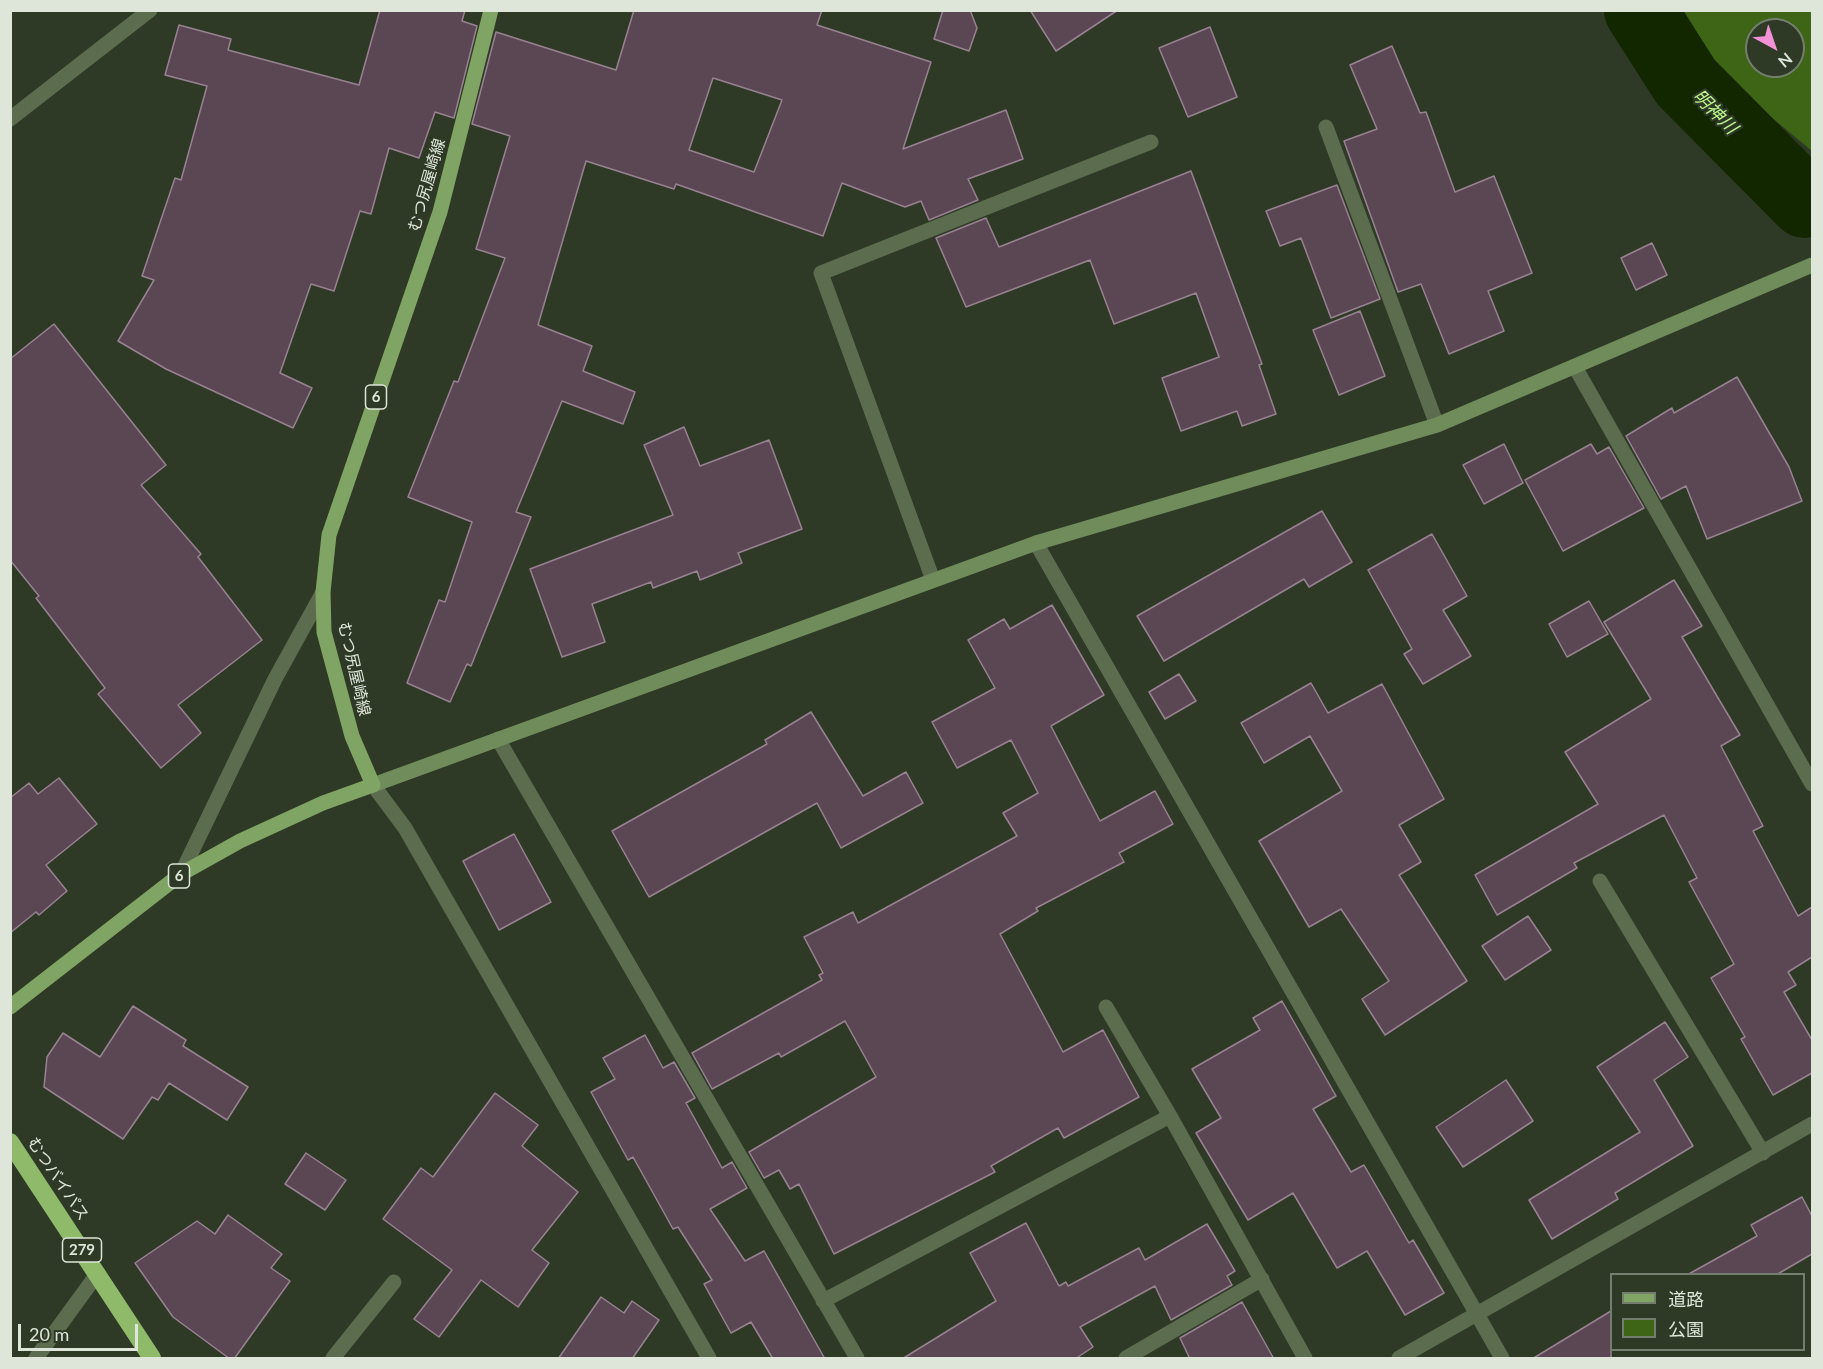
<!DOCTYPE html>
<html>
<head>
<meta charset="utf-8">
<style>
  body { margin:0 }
  #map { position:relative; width:1823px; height:1369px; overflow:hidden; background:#2e3926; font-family:Lato,"Noto Sans JP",sans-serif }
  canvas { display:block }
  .frame { position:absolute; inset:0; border:12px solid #dee5d9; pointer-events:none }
  .legend { position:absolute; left:1610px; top:1273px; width:195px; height:78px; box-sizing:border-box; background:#2e3926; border:2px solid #747e6e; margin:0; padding:8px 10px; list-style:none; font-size:18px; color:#dee5d9 }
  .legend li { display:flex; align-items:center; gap:12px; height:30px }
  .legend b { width:30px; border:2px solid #747e6e }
  .north { position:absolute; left:1745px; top:18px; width:60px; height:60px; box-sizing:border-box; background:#2e3926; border:2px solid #747e6e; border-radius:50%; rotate:140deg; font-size:16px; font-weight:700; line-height:24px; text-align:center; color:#dee5d9 }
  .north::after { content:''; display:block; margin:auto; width:21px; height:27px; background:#f291d6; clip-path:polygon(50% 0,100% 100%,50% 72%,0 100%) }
  .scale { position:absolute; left:18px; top:1324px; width:120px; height:27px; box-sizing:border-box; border:3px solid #dee5d9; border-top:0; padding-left:8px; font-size:18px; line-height:21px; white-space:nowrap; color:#dee5d9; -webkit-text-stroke:4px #2e3926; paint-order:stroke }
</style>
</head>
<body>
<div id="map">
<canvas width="1823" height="1369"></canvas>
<div class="frame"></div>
<ul class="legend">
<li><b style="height:8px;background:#80a463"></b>道路</li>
<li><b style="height:16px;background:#3e6515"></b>公園</li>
</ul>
<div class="north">N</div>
<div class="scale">20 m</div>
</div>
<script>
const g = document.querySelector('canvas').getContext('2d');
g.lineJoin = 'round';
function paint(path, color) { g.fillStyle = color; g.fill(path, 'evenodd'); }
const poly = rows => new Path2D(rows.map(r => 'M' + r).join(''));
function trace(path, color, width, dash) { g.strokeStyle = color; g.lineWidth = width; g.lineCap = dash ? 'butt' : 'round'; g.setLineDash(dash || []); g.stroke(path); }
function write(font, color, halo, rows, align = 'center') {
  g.font = font + ' Lato,"Noto Sans JP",sans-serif'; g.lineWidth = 4.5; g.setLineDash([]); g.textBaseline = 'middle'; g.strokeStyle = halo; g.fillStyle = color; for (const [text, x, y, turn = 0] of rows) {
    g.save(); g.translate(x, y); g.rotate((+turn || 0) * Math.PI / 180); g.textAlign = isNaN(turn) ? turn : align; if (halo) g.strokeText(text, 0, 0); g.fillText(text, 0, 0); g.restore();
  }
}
paint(poly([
  [1684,11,1812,11,1812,151,1724,78],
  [1757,30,1793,30,1793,66,1757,66]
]), '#3e6515');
trace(poly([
  [1640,10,1686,82,1805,202]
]), '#122600', 72);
const building = poly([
  [380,10,465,10,462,21,477,26,454,118,435,112,419,158,389,148,371,214,360,211,334,291,311,284,280,373,312,388,293,428,166,369,118,341,154,280,142,276,175,178,181,180,207,86,165,75,179,25,231,39,228,50,359,85,380,10],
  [634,10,822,10,817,25,931,62,903,149,1006,110,1023,159,968,179,978,200,929,220,921,201,905,207,842,183,823,236,676,184,674,189,586,161,538,325,592,346,583,371,635,392,623,424,562,401,516,512,531,517,471,666,467,664,450,702,407,683,439,600,445,602,472,522,408,497,454,381,458,382,505,258,476,249,510,136,472,124,496,32,616,70,634,10],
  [713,78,782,100,754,172,689,150,713,78],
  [943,10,970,10,977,28,969,51,934,39,943,10],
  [1030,10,1118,10,1056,51,1030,10],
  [1210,27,1237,97,1188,117,1159,48,1210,27],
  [1392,46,1420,113,1426,112,1455,192,1494,176,1532,273,1488,291,1504,331,1449,354,1421,284,1398,292,1344,141,1377,129,1350,65,1392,46],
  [1191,171,1262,364,1259,365,1276,414,1242,426,1237,411,1181,431,1162,378,1219,357,1196,293,1114,324,1090,260,966,307,936,238,986,218,999,247,1191,171],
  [1337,185,1380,299,1331,318,1301,238,1280,246,1266,211,1337,185],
  [1652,243,1667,275,1636,290,1621,258,1652,243],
  [1360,311,1385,376,1339,395,1313,330,1360,311],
  [54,324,166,465,141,485,201,554,198,557,262,640,178,705,201,733,161,768,98,694,105,688,36,598,39,596,10,560,10,359,54,324],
  [1737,377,1789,467,1802,501,1707,539,1686,486,1661,499,1626,436,1672,408,1674,413,1737,377],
  [684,427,700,466,769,440,802,529,738,553,742,563,700,580,697,571,653,588,651,582,592,604,605,642,562,657,530,569,673,515,644,445,684,427],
  [1504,444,1523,483,1484,504,1463,465,1504,444],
  [1591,444,1597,454,1609,447,1644,508,1563,551,1525,480,1591,444],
  [1322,511,1352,562,1309,587,1304,579,1164,661,1137,616,1322,511],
  [1432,534,1467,596,1443,610,1471,656,1423,684,1404,654,1412,649,1368,570,1432,534],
  [1674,580,1702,626,1682,637,1740,735,1721,746,1763,826,1753,831,1798,916,1812,907,1812,957,1788,972,1796,985,1784,992,1812,1040,1812,1073,1773,1095,1741,1039,1745,1037,1711,978,1734,964,1689,882,1697,878,1664,815,1574,863,1577,868,1497,915,1475,875,1598,804,1565,752,1651,699,1604,622,1674,580],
  [1589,601,1608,634,1567,657,1549,624,1589,601],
  [1052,605,1104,695,1051,726,1100,821,1155,791,1173,824,1119,853,1124,862,1036,908,1038,911,1000,934,1063,1052,1103,1030,1139,1097,1064,1138,1058,1128,991,1166,995,1172,834,1254,799,1184,790,1189,779,1170,764,1178,749,1152,876,1077,845,1021,781,1057,779,1053,712,1089,692,1053,822,980,819,975,823,973,804,937,853,912,858,923,1017,836,1003,813,1038,793,1011,740,957,768,932,722,995,688,968,640,1004,619,1010,629,1052,605],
  [1179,674,1196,701,1165,719,1149,692,1179,674],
  [1311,683,1328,713,1382,684,1444,799,1399,825,1421,862,1399,875,1467,981,1385,1035,1362,999,1389,981,1341,909,1309,927,1259,841,1342,791,1310,736,1264,763,1241,723,1311,683],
  [811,712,863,796,906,772,923,803,841,848,817,803,649,897,612,831,767,744,765,740,811,712],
  [59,778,97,824,46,865,67,891,39,915,36,912,10,933,10,798,29,783,38,794,59,778],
  [514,834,551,902,499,930,463,861,514,834],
  [1528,916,1551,950,1505,980,1482,946,1528,916],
  [1282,1001,1336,1096,1313,1109,1351,1172,1364,1165,1409,1243,1413,1240,1444,1293,1405,1315,1367,1251,1337,1268,1293,1193,1248,1220,1196,1133,1221,1118,1192,1069,1260,1030,1253,1018,1282,1001],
  [133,1006,186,1040,183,1046,248,1087,227,1120,169,1083,158,1100,152,1097,123,1139,44,1087,47,1057,63,1033,100,1057,133,1006],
  [1665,1022,1688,1057,1654,1080,1693,1146,1615,1193,1618,1199,1552,1239,1529,1200,1640,1132,1597,1067,1665,1022],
  [645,1035,663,1068,674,1062,695,1098,686,1103,722,1168,732,1162,747,1188,710,1209,745,1261,764,1251,825,1359,773,1359,751,1322,731,1333,704,1284,712,1280,678,1227,673,1229,633,1157,628,1160,591,1092,615,1079,603,1058,645,1035],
  [1506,1080,1533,1121,1463,1167,1436,1127,1506,1080],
  [495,1093,538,1125,522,1146,578,1192,532,1250,549,1263,518,1307,481,1280,439,1337,414,1319,452,1270,383,1219,421,1168,433,1177,495,1093],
  [306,1153,346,1180,325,1210,285,1184,306,1153],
  [1802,1197,1812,1216,1812,1254,1776,1275,1687,1275,1757,1236,1751,1225,1802,1197],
  [228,1215,282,1254,271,1268,290,1281,234,1359,230,1359,173,1317,135,1263,197,1221,215,1234,228,1215],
  [1026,1223,1059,1286,1066,1282,1068,1286,1139,1248,1145,1260,1207,1224,1235,1271,1227,1276,1232,1285,1171,1320,1155,1286,1080,1327,1093,1347,1075,1359,902,1359,996,1301,970,1253,1026,1223],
  [601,1297,624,1313,632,1301,659,1320,632,1359,558,1359,601,1297],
  [1242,1302,1274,1359,1190,1359,1180,1338,1242,1302],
  [1611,1311,1611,1359,1532,1359,1611,1311]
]);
paint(building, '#5b4754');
trace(building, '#988291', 1.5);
trace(poly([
  [1600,881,1763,1153],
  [333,1358,394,1282]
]), '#5b6d4e', 15);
trace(poly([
  [10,119,150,10],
  [1326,127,1437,425],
  [1575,367,1812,784],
  [1036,543,1502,1358],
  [933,580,821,273,1151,142],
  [498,739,857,1358],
  [373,785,405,828,709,1358],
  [181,874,275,679,323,592],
  [1106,1007,1170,1116,1305,1358],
  [823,1301,1170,1116],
  [36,1358,98,1273],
  [1126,1358,1262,1279],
  [1399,1358,1812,1124]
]), '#5b6d4e', 15);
trace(poly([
  [373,785,1036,543,1437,425,1812,265]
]), '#708c5a', 15);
trace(poly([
  [10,1007,181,874,240,841,323,803,373,785,352,736,324,632,323,592,329,535,440,212,491,10]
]), '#80a463', 15);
trace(poly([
  [10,1142,152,1358]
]), '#8eba6a', 18);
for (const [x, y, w] of [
  [376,397,21],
  [179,876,21],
  [82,1250,39]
]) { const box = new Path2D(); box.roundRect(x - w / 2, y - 12, w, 24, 4.5); g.fillStyle = '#2e3926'; g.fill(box); trace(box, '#dee5d9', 1.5); }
write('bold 15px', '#dee5d9', null, [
  ["6",376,397],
  ["6",179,876],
  ["279",82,1250]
]);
write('16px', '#dee5d9', '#2e3926', [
  ["むつ尻屋崎線",427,185,-74],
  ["むつ尻屋崎線",354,669,77],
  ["むつバイパス",58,1179,56]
]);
write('italic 18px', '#bdf78e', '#2e3926', [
  ["明神川",1715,112,45]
]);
</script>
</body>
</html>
